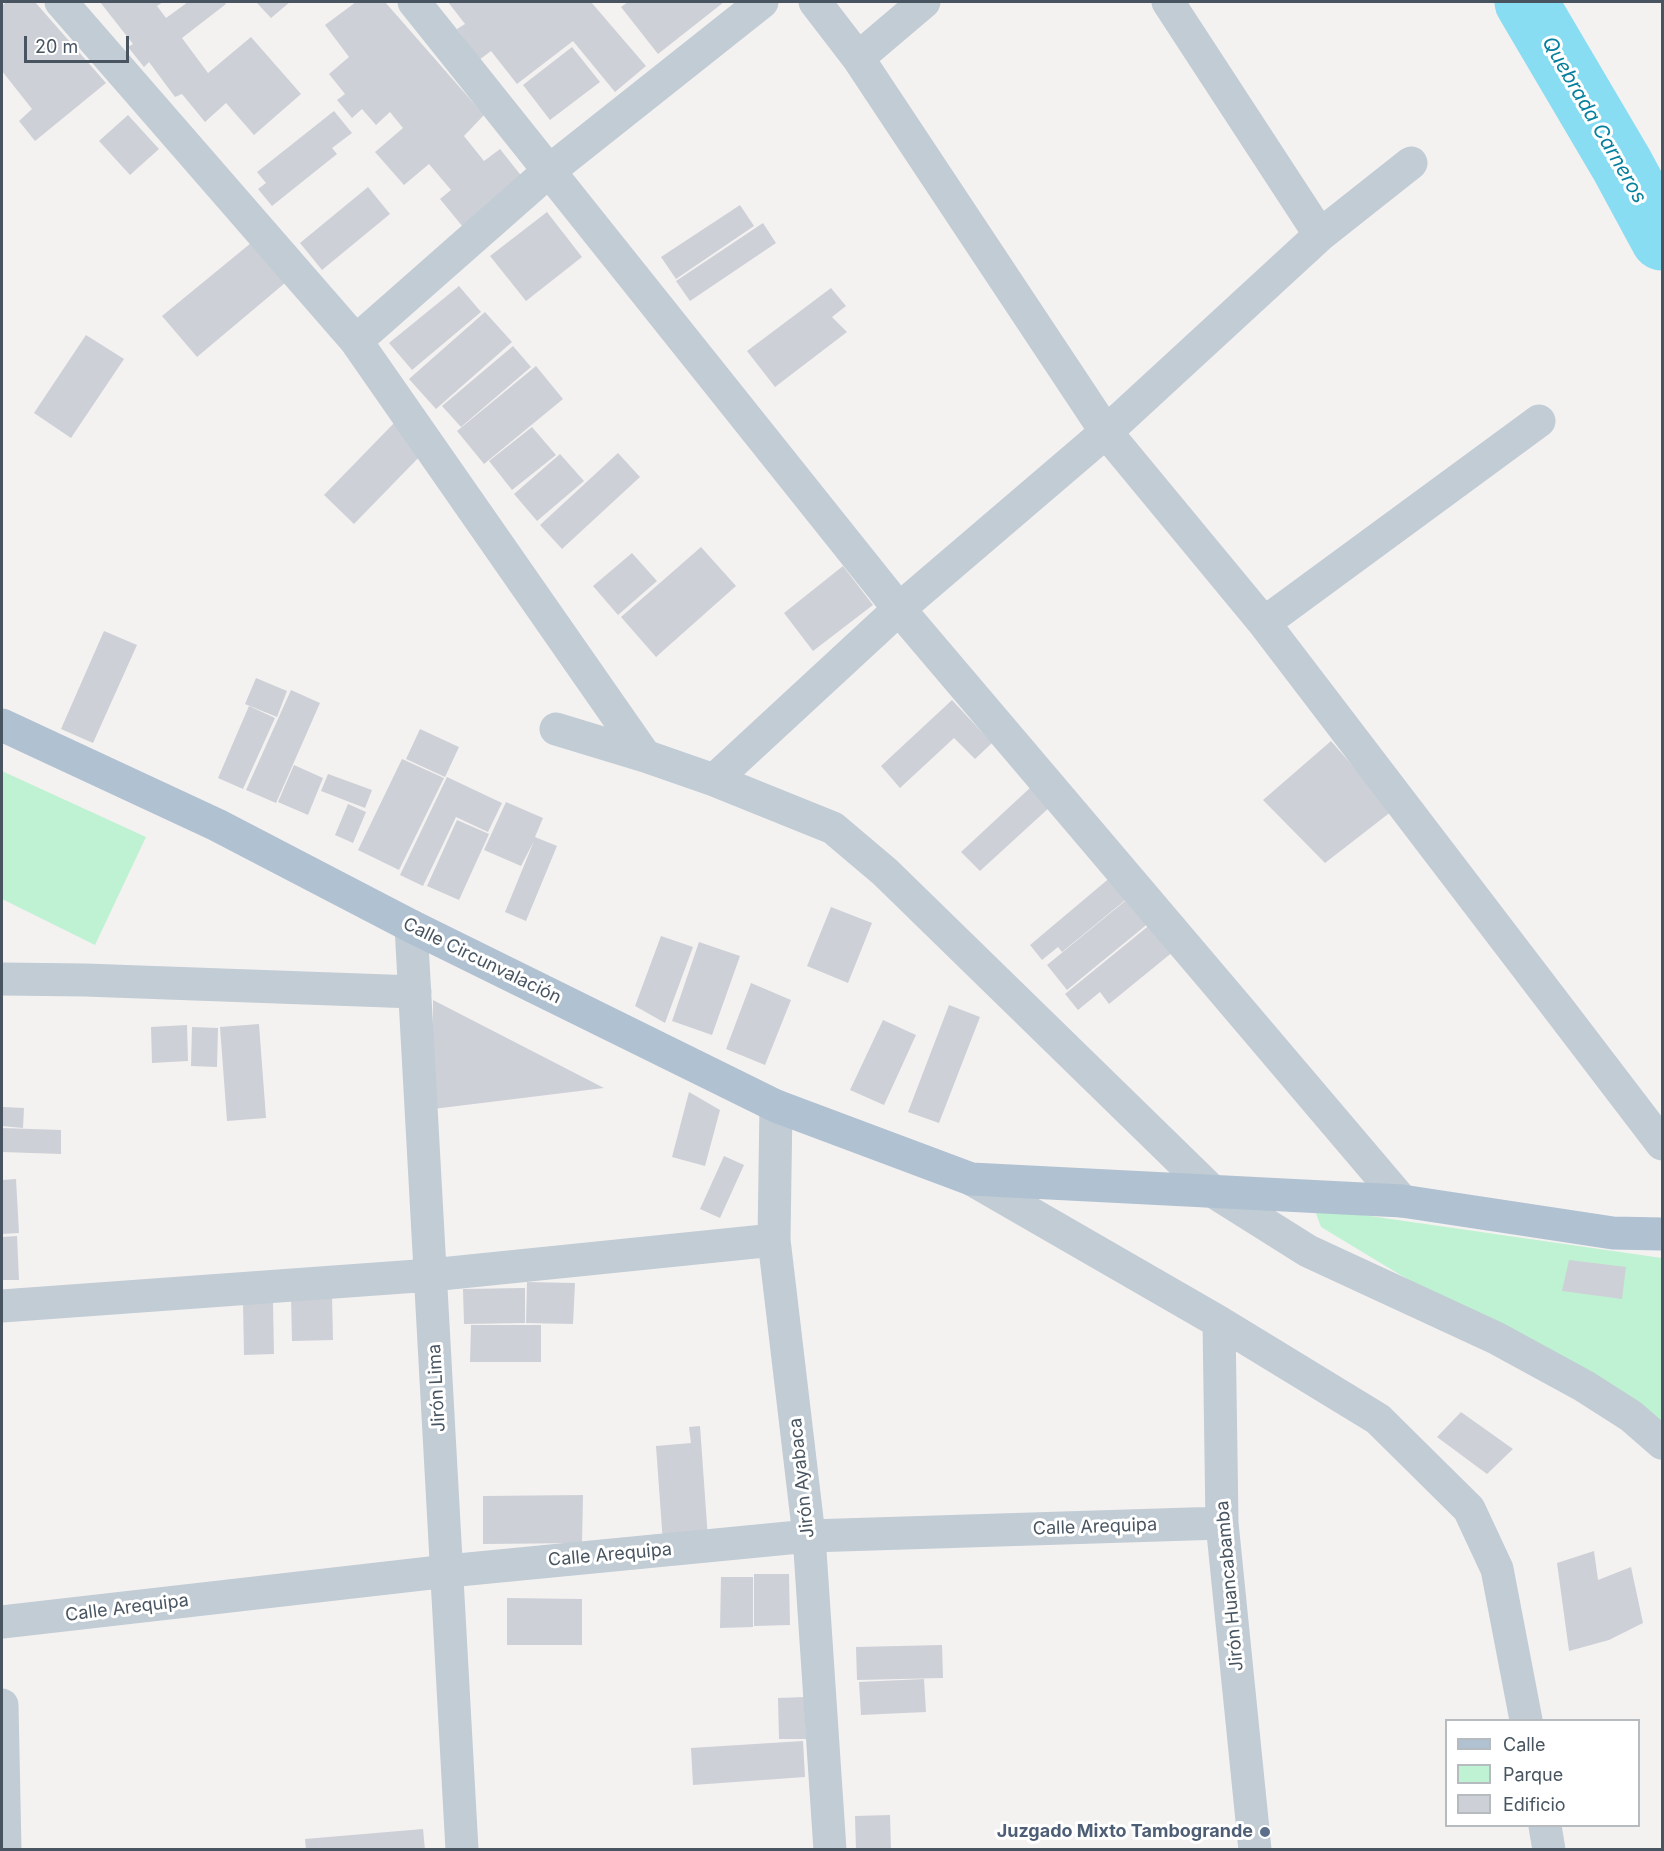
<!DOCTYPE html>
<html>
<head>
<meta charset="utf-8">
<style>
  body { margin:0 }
  #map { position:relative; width:1664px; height:1851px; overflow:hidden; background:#f4f1f1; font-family:Inter,sans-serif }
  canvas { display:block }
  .frame { position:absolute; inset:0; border:3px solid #485560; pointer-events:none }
  .legend { position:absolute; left:1445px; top:1719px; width:195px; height:108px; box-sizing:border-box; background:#fff; border:2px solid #b6bbbf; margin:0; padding:8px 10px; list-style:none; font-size:18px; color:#485560 }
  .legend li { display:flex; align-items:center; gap:12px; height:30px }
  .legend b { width:30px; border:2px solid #b6bbbf }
  .scale { position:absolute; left:24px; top:36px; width:105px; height:27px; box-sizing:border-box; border:3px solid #485560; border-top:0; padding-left:8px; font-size:18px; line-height:21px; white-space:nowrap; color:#485560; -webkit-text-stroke:4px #fff; paint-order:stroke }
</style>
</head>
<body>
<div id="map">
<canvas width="1664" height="1851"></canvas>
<div class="frame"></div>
<ul class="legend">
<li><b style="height:8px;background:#b0c1d1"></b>Calle</li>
<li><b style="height:16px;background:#bff2d2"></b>Parque</li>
<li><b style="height:16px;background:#cdd0d6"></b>Edificio</li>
</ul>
<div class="scale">20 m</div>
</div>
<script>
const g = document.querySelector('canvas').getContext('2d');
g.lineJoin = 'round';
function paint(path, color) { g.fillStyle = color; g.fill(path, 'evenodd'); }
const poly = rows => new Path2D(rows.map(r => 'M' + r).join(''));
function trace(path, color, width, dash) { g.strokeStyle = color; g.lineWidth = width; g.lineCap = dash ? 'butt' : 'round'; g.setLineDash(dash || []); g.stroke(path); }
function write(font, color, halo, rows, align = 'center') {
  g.font = font + ' Inter,sans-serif'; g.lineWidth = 6; g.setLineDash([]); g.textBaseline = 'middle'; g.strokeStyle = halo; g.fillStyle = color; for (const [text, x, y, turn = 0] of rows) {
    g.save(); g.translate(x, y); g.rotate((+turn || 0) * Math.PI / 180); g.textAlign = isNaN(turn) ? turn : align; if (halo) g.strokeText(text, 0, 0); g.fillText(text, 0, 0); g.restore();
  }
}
paint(poly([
  [2,771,146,837,95,945,2,899],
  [1314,1208,1662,1258,1662,1433,1321,1227]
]), '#bff2d2');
trace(poly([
  [1526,2,1622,165,1662,239]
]), '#89ddf2', 63);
paint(poly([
  [6,2,35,2,106,83,35,141,19,121,32,109,2,71,2,6],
  [100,2,163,2,157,6,166,18,188,2,224,2,226,4,182,38,208,73,251,37,301,94,254,135,226,103,205,122,182,94,175,97,149,62,144,67,128,47,133,44],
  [256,2,290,2,271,18],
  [356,2,385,2,484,115,464,136,484,161,500,149,523,178,463,227,440,199,451,190,429,164,404,185,375,152,403,128,390,112,376,125,362,109,352,118,337,100,345,94,329,74,349,57,325,25],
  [448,2,591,2,646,66,615,92,573,41,517,84,491,51,479,60,457,29,465,24],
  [628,2,724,2,658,54,621,7],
  [572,47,600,82,550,120,523,85],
  [334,111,352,133,332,148,337,154,272,206,258,189,266,183,257,172],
  [128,115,159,149,130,175,99,141],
  [368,187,390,214,322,270,300,243],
  [740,205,754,226,676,279,661,257],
  [547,212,582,257,526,301,490,256],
  [763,223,776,243,690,301,676,281],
  [251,243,285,283,197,357,162,316],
  [459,286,481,312,412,370,389,343],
  [831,288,846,306,832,317,847,332,775,387,747,351],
  [485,312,512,342,436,409,409,379],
  [86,335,124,359,71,438,34,413],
  [513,346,531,367,461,427,442,406],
  [536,366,563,399,484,464,457,431],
  [396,421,426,450,354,524,324,495],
  [532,427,556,455,512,490,489,461],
  [618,453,640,477,562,549,540,525],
  [560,454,584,481,537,521,514,494],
  [701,547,736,586,656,657,621,617],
  [632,553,657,581,618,615,593,586],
  [843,566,873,605,813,651,784,613],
  [104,631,137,645,93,743,61,729],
  [256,678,287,691,277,717,245,704],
  [291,690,320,703,276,803,246,790],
  [952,700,992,743,975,759,954,738,900,788,881,766],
  [249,706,275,718,243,789,218,778],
  [420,729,459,747,445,777,406,759],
  [1331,741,1392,811,1325,863,1263,800],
  [402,759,444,778,399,870,358,850],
  [294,765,323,778,308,815,278,802],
  [328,774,372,790,365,808,321,791],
  [447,777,502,803,488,832,456,817,423,886,400,875],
  [1032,786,1051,806,980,871,961,852],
  [506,802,543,818,535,837,557,846,526,921,505,912,534,841,521,866,484,850],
  [348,804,366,812,353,843,335,835],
  [457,820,489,834,459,900,427,886],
  [1112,876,1129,897,1062,952,1058,947,1042,960,1030,945],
  [1130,897,1150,922,1067,990,1047,965],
  [831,907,872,923,848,983,807,966],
  [1152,923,1174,951,1109,1004,1100,992,1078,1010,1065,994],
  [661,936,693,947,665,1023,635,1006],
  [699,942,740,956,712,1035,672,1021],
  [751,983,791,1000,765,1065,726,1049],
  [433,1000,604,1088,433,1109],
  [949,1005,980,1017,939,1123,908,1112],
  [883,1020,916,1035,884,1105,850,1090],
  [259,1024,266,1118,227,1121,220,1027],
  [187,1025,188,1061,152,1063,151,1027],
  [192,1027,218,1028,217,1067,191,1066],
  [689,1092,720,1110,705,1166,672,1157],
  [2,1107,24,1108,23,1128,2,1126],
  [2,1128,61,1130,61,1154,2,1152],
  [724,1156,744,1165,720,1218,700,1209],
  [16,1179,19,1233,2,1234,2,1180],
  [17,1236,19,1280,2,1280,2,1237],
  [1569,1260,1626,1267,1622,1299,1562,1291],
  [527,1282,575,1283,573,1324,526,1323],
  [525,1288,525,1323,464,1324,463,1289],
  [332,1295,333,1340,292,1341,291,1297],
  [273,1302,274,1354,244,1355,243,1303],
  [471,1325,541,1325,541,1362,470,1362],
  [1461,1412,1513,1449,1487,1474,1437,1437],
  [700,1426,708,1539,663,1543,656,1446,691,1443,689,1427],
  [583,1495,582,1543,483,1544,483,1496],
  [1594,1551,1598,1580,1631,1567,1643,1623,1609,1640,1569,1651,1557,1563],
  [754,1574,789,1574,790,1625,754,1626],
  [721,1577,753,1577,753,1627,720,1628],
  [507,1598,582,1599,582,1645,507,1645],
  [942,1645,943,1678,857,1680,856,1647],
  [924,1679,926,1712,861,1715,859,1682],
  [805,1697,806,1739,779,1739,778,1698],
  [803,1741,805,1777,693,1785,691,1748],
  [890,1815,891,1850,856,1850,855,1816],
  [423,1829,425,1850,306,1850,305,1839]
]), '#cdd0d6');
trace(poly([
  [61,2,356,341,645,756],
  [414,2,899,609,1402,1201],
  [815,2,858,58,1106,432,1264,623,1662,1144],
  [1168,2,1320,235],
  [858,58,924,2],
  [356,341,549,171,762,2],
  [1264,623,1539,421],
  [556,729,645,756,714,780,833,828,885,872,1211,1190,1308,1251,1496,1338,1584,1386,1631,1416,1662,1443],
  [714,780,899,609,1106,432,1320,235,1411,163],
  [411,926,462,1850],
  [2,979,85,980,415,992],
  [776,1106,774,1240,809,1536,830,1850],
  [971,1179,1219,1322,1378,1419,1469,1509,1497,1569,1526,1720],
  [2,1306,431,1275,774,1240],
  [1219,1322,1222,1523,1255,1850],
  [2,1622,448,1571,809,1536,1222,1523],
  [2,1705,5,1850],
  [1545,1826,1549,1850]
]), '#c1ccd4', 33);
trace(poly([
  [2,725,217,825,411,926,776,1106,971,1179,1402,1201,1613,1233,1662,1234]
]), '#b0c1d1', 33);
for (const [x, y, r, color] of [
  [1265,1832,6,"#5c6f8a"]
]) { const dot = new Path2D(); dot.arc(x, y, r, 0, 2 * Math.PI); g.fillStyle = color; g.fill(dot); trace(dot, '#fff', 2); }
write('18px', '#485560', '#fff', [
  ["Calle Circunvalación",482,961,26],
  ["Jirón Lima",437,1388,-93],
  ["Jirón Ayabaca",802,1478,-96],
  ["Calle Arequipa",1095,1527,-2],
  ["Calle Arequipa",610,1555,-5],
  ["Jirón Huancabamba",1230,1586,-95],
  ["Calle Arequipa",127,1608,-7]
]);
write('bold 18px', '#4e5e75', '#fff', [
  ["Juzgado Mixto Tambogrande",1253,1832]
], 'right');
write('italic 20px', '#06809e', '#fff', [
  ["Quebrada Carneros",1594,120,60]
]);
</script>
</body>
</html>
